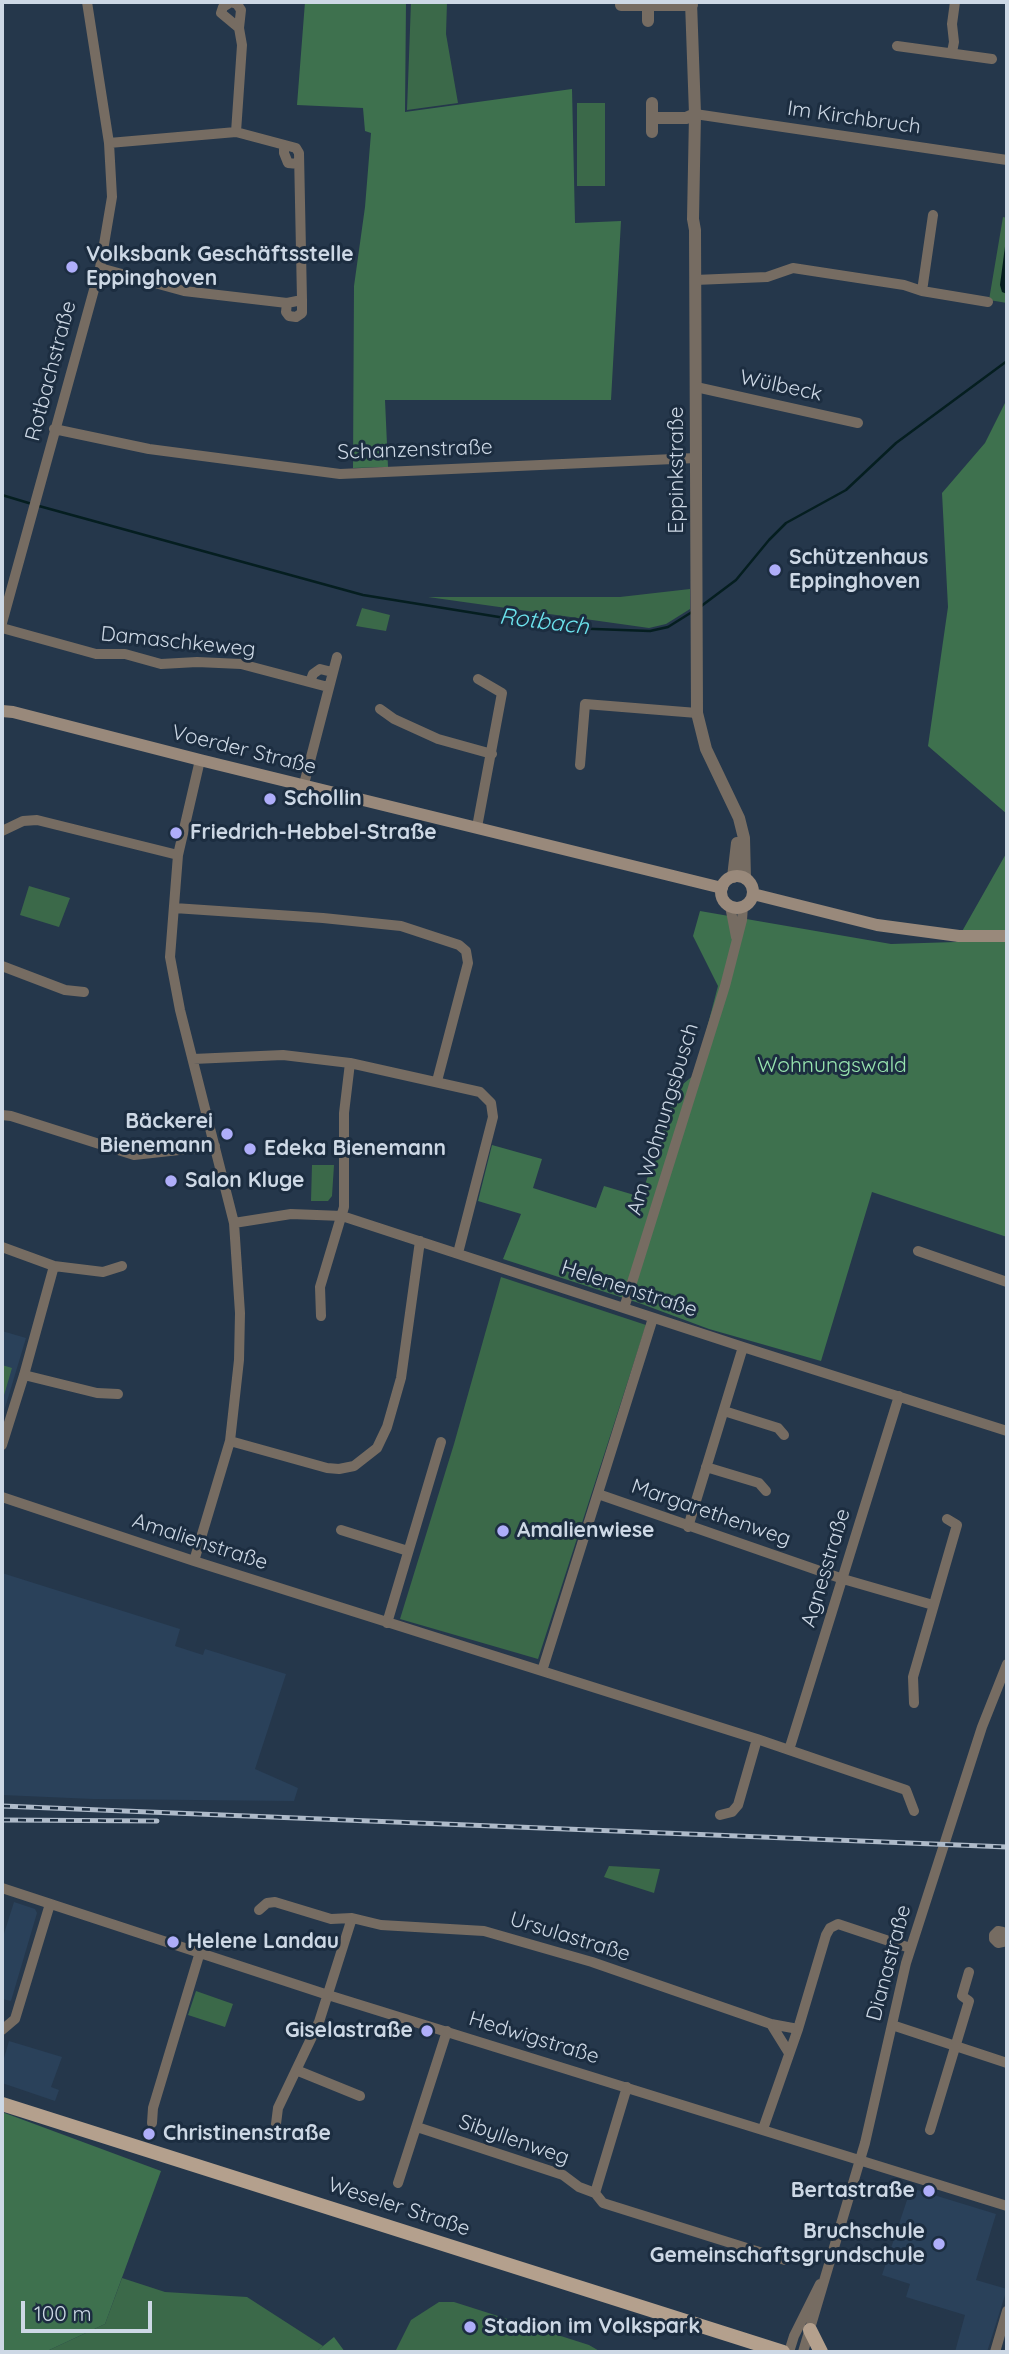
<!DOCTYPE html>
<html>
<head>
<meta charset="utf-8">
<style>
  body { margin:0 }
  #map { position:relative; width:1009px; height:2354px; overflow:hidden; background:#25374b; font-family:Quicksand,sans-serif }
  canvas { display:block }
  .frame { position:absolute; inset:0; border:4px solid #cdd8e5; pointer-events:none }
  .scale { position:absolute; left:21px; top:2301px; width:131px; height:32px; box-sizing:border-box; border:4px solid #cdd8e5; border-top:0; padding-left:9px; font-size:21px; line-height:24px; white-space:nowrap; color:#cdd8e5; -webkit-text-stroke:5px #1c2d40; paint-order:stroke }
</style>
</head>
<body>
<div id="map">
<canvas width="1009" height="2354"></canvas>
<div class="frame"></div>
<div class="scale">100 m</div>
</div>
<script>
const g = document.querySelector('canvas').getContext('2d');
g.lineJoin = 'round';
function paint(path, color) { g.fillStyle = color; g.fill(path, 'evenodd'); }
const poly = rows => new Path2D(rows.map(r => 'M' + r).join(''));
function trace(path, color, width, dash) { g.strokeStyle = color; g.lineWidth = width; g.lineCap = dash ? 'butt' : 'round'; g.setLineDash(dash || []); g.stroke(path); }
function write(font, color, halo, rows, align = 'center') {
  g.font = font + ' Quicksand,sans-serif'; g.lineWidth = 6; g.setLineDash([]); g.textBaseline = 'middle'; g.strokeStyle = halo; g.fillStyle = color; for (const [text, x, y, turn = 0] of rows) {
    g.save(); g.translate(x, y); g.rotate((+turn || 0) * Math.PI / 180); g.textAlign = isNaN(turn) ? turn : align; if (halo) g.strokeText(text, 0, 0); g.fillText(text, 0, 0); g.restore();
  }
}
paint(poly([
  [2,1331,26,1338,2,1418],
  [2,1573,180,1629,175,1646,203,1655,205,1649,286,1674,255,1769,298,1788,294,1801,93,1799,2,1795],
  [14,1902,35,1909,37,1913,11,2001,2,1999,2,1940],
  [9,2041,62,2057,51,2087,59,2090,55,2101,2,2083,2,2065],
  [911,2188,996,2214,976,2280,1007,2289,987,2352,955,2352,965,2315,906,2297,910,2284,882,2275]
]), '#2a415a');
paint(poly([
  [411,2,447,2,446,34,458,103,407,110],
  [577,103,605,103,605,186,577,186],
  [1003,217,1007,218,1007,303,989,300],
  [690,589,690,609,666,624,649,628,428,597,620,597],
  [362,608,390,615,386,631,356,626],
  [29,886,70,898,59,927,20,915],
  [312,1165,334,1165,332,1196,328,1201,311,1201],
  [501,1277,646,1325,538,1659,400,1619,454,1444],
  [2,1365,12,1368,2,1402],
  [609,1866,660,1869,654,1893,604,1877],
  [196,1991,233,2004,225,2027,188,2015],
  [122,2278,165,2292,247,2297,323,2346,316,2352,45,2352,105,2324],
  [439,2302,454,2302,589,2345,601,2352,395,2352,411,2320]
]), '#3b6949');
paint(poly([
  [305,2,406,2,405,112,572,89,575,223,621,221,611,400,385,400,388,467,353,468,354,286,365,207,371,133,365,131,363,108,297,105],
  [1007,399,1007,814,928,746,948,607,942,493,985,443],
  [1007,852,1007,1237,872,1192,821,1361,709,1329,639,1303,503,1259,521,1214,478,1201,492,1145,542,1159,533,1188,596,1208,604,1186,641,1197,676,1090,695,1074,718,986,693,936,700,911,891,944,956,942],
  [2,2112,161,2171,105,2324,45,2352,2,2352],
  [334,2337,345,2352,316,2352,323,2346]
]), '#3e714e');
paint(poly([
  [1007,231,1007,294,1002,292,1000,285]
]), '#051e20');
trace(poly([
  [2,495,32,504],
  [39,506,363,595,567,628,650,631,668,627,692,612],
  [700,607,736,580,769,540,786,523,846,490,896,443,1007,361]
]), '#051e20', 2.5);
trace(poly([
  [231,2,237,4,241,10,239,28,242,45,236,132],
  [231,2,223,7,221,13,239,28],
  [897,46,992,59],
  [952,52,954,42,952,24,955,2],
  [695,114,1007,160],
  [109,143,236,132,296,148,299,153,302,300],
  [284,145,284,153,288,163,299,164],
  [100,268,184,291,287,303],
  [695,280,767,277,793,268,904,285,922,291,988,302],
  [922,291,933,215],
  [302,300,302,313,296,317,289,316,286,312,287,303,302,300],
  [696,387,858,423],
  [54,429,149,449,340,474,696,458],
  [2,623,100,268,112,197,109,143,87,2],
  [2,628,96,654,125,654,161,664,197,662,241,664,328,687],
  [310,682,313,674,320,669,332,672],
  [380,709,394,719,438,739,492,754],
  [580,765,585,704,697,713],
  [304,784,337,657],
  [477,827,502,693,478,679],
  [2,831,23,821,37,820,178,855],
  [730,906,736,937],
  [174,908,323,918,401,926,459,945,466,951,468,963,437,1081],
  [2,966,65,990,84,992],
  [193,1059,283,1055,350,1063,480,1092,491,1103,493,1117,458,1253],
  [2,1115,11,1116,134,1155,215,1146],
  [234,1223,291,1214,342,1216,743,1347,1007,1431],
  [2,1247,54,1266,103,1272,122,1266],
  [918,1251,1007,1282],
  [624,1308,725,986,742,920,743,906],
  [321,1316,320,1287,344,1207,344,1113,350,1063],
  [24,1375,97,1393,118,1394],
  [724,1411,778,1428,784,1435],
  [230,1441,327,1468,339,1469,354,1466,377,1448,387,1427,401,1378,420,1241],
  [2,1445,24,1375,54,1266],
  [706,1467,759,1483,766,1491],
  [598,1494,843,1579,933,1605],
  [2,1497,194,1561,757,1739,906,1790,914,1811],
  [688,1527,743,1347],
  [341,1530,408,1551],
  [194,1561,230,1441,239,1360,240,1313,234,1223,180,1010,170,957,178,855,200,760],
  [387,1623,441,1442],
  [542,1671,653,1318],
  [914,1703,913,1677,957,1525,947,1519],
  [789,1750,899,1396],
  [720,1815,732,1812,738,1805,757,1739],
  [2,1888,328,1995,1007,2206],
  [259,1910,267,1903,275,1902,331,1919,352,1918,381,1925,484,1931,592,1962,771,2024,798,2029],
  [1005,1940,1003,1932,998,1931,994,1935,994,1939,998,1943,1007,1941],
  [771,2024,789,2053],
  [892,2025,1007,2063],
  [2,2030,15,2019,50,1904],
  [296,2070,360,2096],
  [152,2123,153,2108,200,1952],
  [276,2124,278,2108,319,2022,352,1918],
  [417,2127,563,2175,579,2187,595,2193,603,2203,785,2260],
  [763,2129,798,2029,826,1935,830,1928,838,1924,910,1948],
  [930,2130,969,2001,962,1996,969,1972],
  [398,2183,447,2031],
  [595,2193,627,2087],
  [789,2352,794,2336,820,2284],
  [803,2352,865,2143,906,1963,982,1727,1007,1664],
  [995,2352,1007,2311]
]), '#766c62', 10);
trace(poly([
  [691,2,695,114,693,219,695,230,697,713,706,749,739,818,744,838,745,878],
  [621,5,692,5],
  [648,21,648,5],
  [652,118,652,103],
  [652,132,652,118,686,118,695,114],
  [733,877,737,843]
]), '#766c62', 12);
trace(poly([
  [2,711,13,712,200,760,722,888],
  '721 892a16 16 0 1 1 32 0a16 16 0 1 1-32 0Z',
  [753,894,877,925,959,936,1007,936]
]), '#99897b', 12);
trace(poly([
  [2,2104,783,2352],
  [810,2330,821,2352]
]), '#b4a08d', 14);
const rail = poly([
  [2,1806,1007,1847],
  [2,1820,157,1821]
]);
trace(rail, '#aebac9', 5);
trace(rail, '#1c2d40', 2.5, [8]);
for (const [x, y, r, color] of [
  [72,267,7,"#afaefa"],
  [775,570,7,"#afaefa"],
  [270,799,7,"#afaefa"],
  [176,833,7,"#afaefa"],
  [227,1134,7,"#afaefa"],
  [250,1149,7,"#afaefa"],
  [171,1181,7,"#afaefa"],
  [503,1531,7,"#afaefa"],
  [173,1942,7,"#afaefa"],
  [427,2031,7,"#afaefa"],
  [149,2134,7,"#afaefa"],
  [929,2191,7,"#afaefa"],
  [939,2244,7,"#afaefa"],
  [470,2327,7,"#afaefa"]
]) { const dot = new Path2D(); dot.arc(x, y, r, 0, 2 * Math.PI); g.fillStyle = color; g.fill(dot); trace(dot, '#1c2d40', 2.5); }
write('21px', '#cdd8e5', '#1c2d40', [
  ["Im Kirchbruch",854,118,8],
  ["Rotbachstraße",51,371,-75],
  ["Wülbeck",781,386,12],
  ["Schanzenstraße",415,450,-2],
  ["Eppinkstraße",677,470,-90],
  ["Damaschkeweg",178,642,6],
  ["Voerder Straße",244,750,14],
  ["Am Wohnungsbusch",663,1119,-73],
  ["Helenenstraße",629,1289,18],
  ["Margarethenweg",711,1513,19],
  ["Amalienstraße",200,1542,18],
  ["Agnesstraße",826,1568,-73],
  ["Ursulastraße",570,1937,17],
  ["Dianastraße",889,1963,-75],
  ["Hedwigstraße",534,2038,17],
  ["Sibyllenweg",514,2140,19],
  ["Weseler Straße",399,2207,18]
]);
write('bold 21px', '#cdd8e5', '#1c2d40', [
  ["Volksbank Geschäftsstelle",86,255],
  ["Eppinghoven",86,279],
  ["Schützenhaus",789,558],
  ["Eppinghoven",789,582],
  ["Schollin",284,799],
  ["Friedrich-Hebbel-Straße",190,833],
  ["Bäckerei",213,1122,"right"],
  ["Bienemann",213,1146,"right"],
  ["Edeka Bienemann",264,1149],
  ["Salon Kluge",185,1181],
  ["Amalienwiese",517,1531],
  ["Helene Landau",187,1942],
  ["Giselastraße",413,2031,"right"],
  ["Christinenstraße",163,2134],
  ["Bertastraße",915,2191,"right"],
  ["Bruchschule",925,2232,"right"],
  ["Gemeinschaftsgrundschule",925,2256,"right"],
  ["Stadion im Volkspark",484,2327]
], 'left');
write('21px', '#98e5af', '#1c2d40', [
  ["Wohnungswald",832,1066]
]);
write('italic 23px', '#6ce3ed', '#1c2d40', [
  ["Rotbach",544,622,7]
]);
</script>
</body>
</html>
